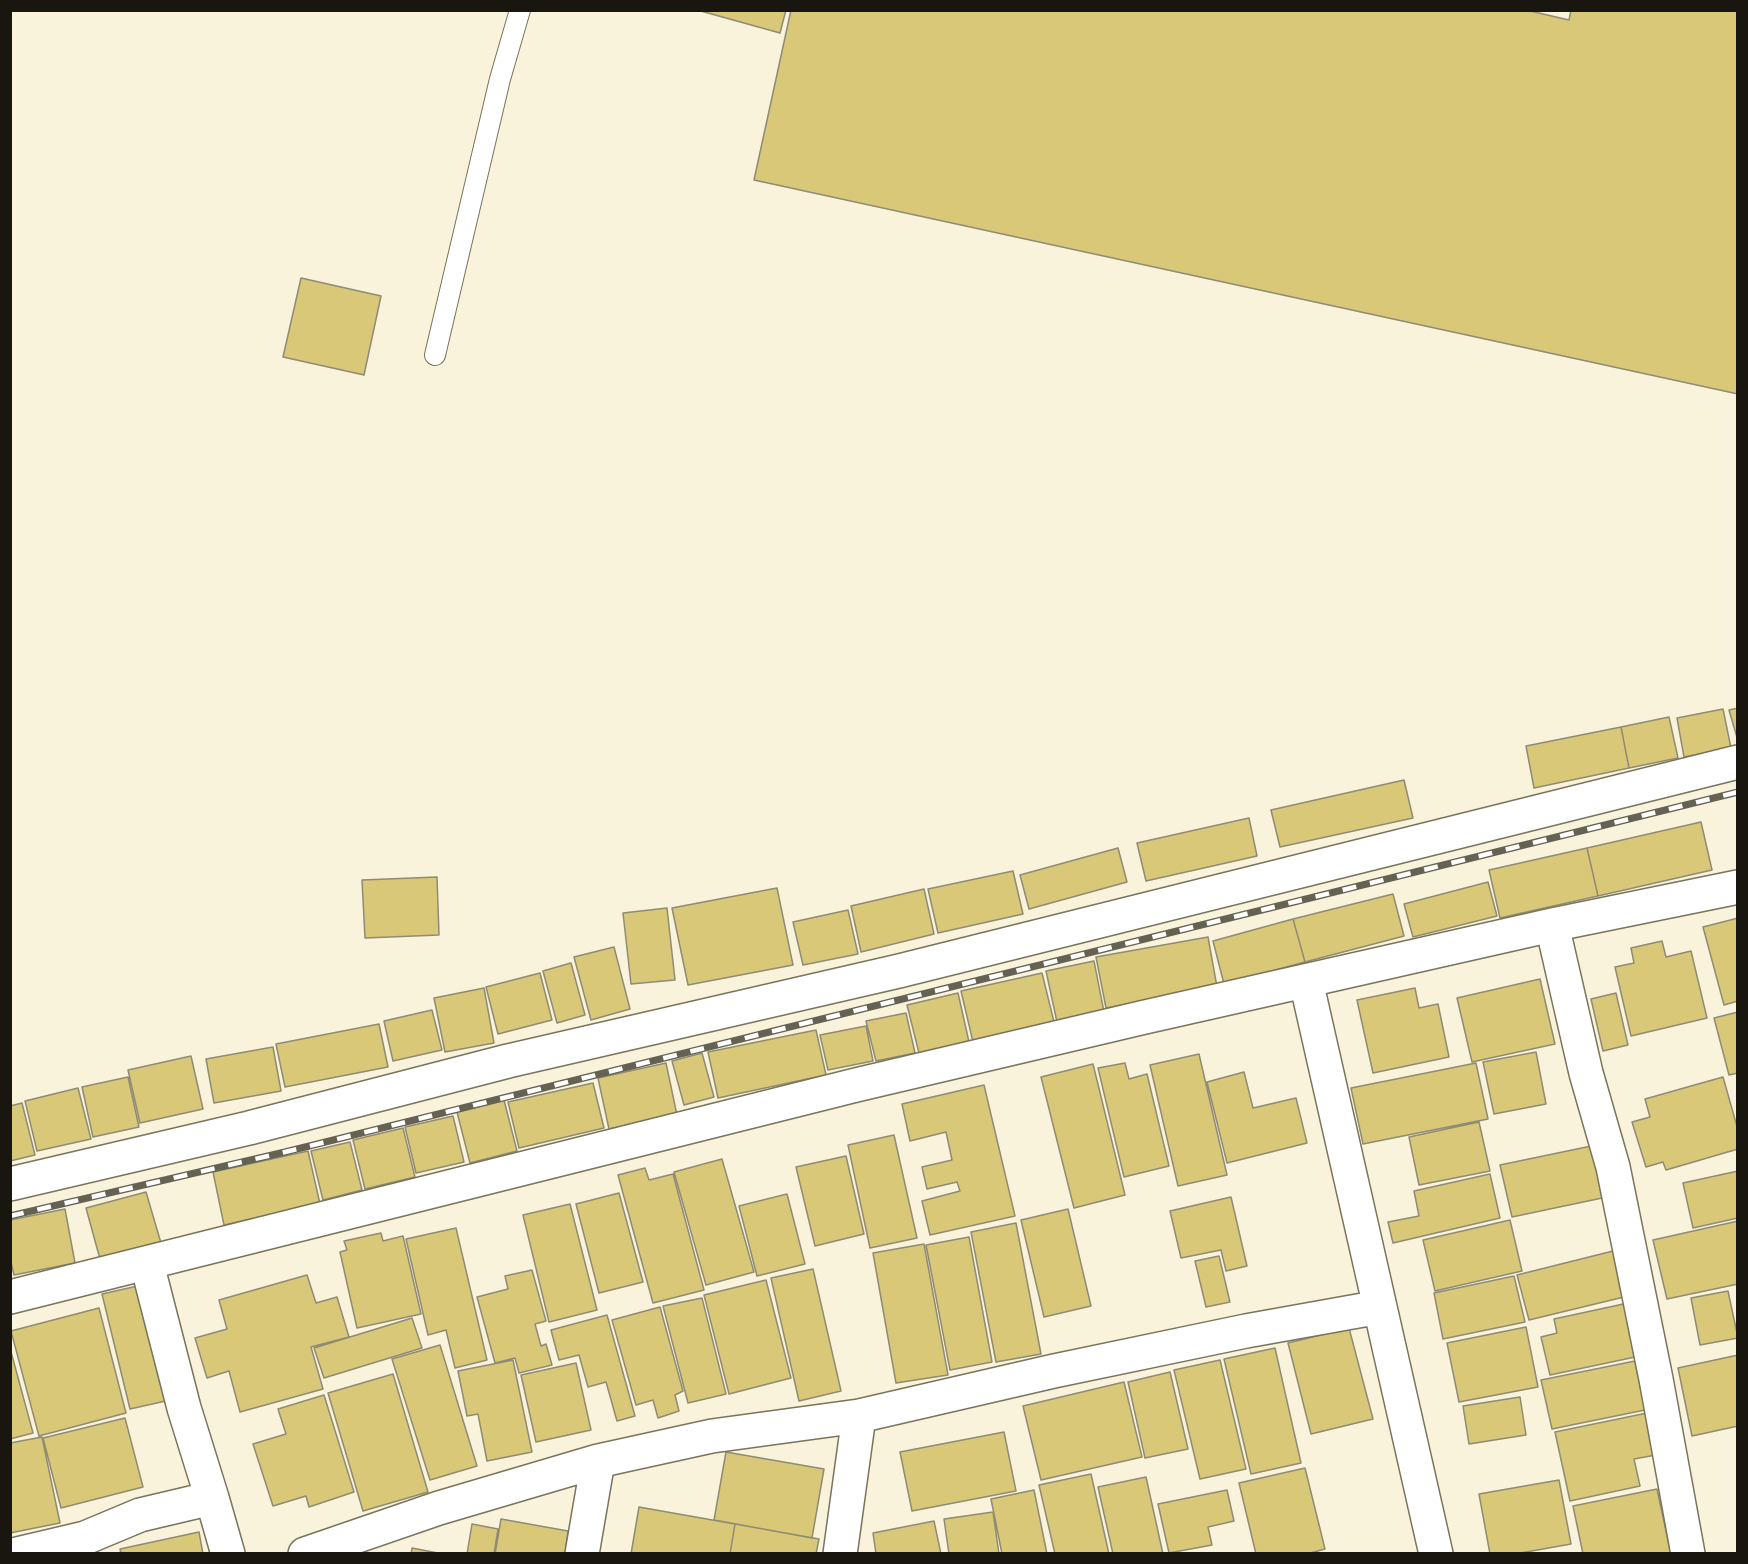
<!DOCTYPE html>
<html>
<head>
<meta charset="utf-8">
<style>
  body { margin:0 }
  #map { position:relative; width:1748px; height:1564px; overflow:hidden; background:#f8f3da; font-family:"Nunito Sans",sans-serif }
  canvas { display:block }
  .frame { position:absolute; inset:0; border:12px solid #18160e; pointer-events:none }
</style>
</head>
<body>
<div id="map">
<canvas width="1748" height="1564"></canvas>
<div class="frame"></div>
</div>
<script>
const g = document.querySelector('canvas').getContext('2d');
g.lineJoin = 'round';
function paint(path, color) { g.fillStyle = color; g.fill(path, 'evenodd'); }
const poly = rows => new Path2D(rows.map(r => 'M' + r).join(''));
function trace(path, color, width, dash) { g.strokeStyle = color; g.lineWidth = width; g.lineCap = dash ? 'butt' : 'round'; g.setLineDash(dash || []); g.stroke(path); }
const building = poly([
  [697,10,786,10,780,33,697,10],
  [791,10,1526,10,1569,20,1571,10,1738,10,1738,394,754,180,791,10],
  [301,278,381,296,364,375,283,357,301,278],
  [1738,708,1738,741,1729,710,1738,708],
  [1723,709,1731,748,1684,757,1677,718,1723,709],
  [1669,717,1678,758,1629,768,1621,727,1669,717],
  [1621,727,1629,768,1534,788,1526,746,1621,727],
  [1404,780,1413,818,1280,847,1271,810,1404,780],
  [1249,818,1257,856,1146,881,1137,843,1249,818],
  [1701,822,1712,870,1598,896,1587,848,1701,822],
  [1118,848,1127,882,1029,909,1020,875,1118,848],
  [1587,848,1598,896,1500,918,1489,870,1587,848],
  [1013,871,1023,914,938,933,928,889,1013,871],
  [437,877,439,935,365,938,362,880,437,877],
  [1488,882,1497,916,1413,937,1404,904,1488,882],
  [777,888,793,965,688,985,672,908,777,888],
  [924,889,934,934,861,952,851,906,924,889],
  [1393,894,1404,936,1305,962,1293,919,1393,894],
  [667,908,675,980,631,984,623,913,667,908],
  [848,910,858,954,803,965,793,922,848,910],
  [1738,918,1738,1001,1724,1005,1703,927,1738,918],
  [1293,919,1305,962,1224,984,1213,941,1293,919],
  [1208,937,1217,987,1106,1008,1096,957,1208,937],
  [1662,941,1666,957,1691,951,1707,1018,1631,1036,1615,967,1634,963,1631,948,1662,941],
  [614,947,630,1009,591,1020,574,957,614,947],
  [1094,961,1104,1012,1057,1022,1046,971,1094,961],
  [571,963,585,1015,557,1023,543,971,571,963],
  [540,973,552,1020,498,1034,486,987,540,973],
  [1042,973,1054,1022,973,1042,961,991,1042,973],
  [1540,979,1555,1044,1472,1062,1457,998,1540,979],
  [484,988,494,1043,445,1052,434,998,484,988],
  [1415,988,1419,1008,1438,1004,1449,1057,1373,1073,1357,1000,1415,988],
  [958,993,969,1042,919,1053,907,1005,958,993],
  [1616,993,1628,1045,1603,1051,1591,999,1616,993],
  [432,1010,442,1050,393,1061,384,1021,432,1010],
  [1738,1012,1738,1073,1729,1075,1714,1018,1738,1012],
  [906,1013,915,1053,876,1061,866,1021,906,1013],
  [379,1024,388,1067,285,1087,276,1044,379,1024],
  [866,1026,873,1061,828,1070,820,1035,866,1026],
  [816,1030,826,1075,718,1098,708,1052,816,1030],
  [273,1047,281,1091,214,1103,206,1059,273,1047],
  [1536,1052,1546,1104,1494,1114,1483,1062,1536,1052],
  [702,1053,714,1097,684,1105,672,1061,702,1053],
  [1199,1054,1227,1175,1178,1186,1150,1065,1199,1054],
  [191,1056,203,1109,140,1123,128,1070,191,1056],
  [666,1063,677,1115,609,1129,598,1078,666,1063],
  [1125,1063,1129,1079,1147,1074,1169,1166,1124,1177,1098,1068,1125,1063],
  [1476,1063,1488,1119,1363,1144,1351,1088,1476,1063],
  [1093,1064,1125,1195,1074,1208,1041,1077,1093,1064],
  [1244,1072,1253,1108,1296,1098,1307,1143,1227,1163,1207,1082,1244,1072],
  [128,1077,139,1127,93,1137,82,1087,128,1077],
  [1723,1077,1738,1130,1738,1149,1666,1170,1663,1162,1646,1167,1632,1122,1650,1117,1645,1099,1723,1077],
  [593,1083,604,1128,519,1148,508,1102,593,1083],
  [984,1085,1015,1216,930,1235,922,1201,960,1191,957,1182,927,1189,922,1167,952,1160,946,1132,910,1141,902,1104,984,1085],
  [78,1088,91,1139,37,1151,25,1101,78,1088],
  [504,1100,517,1151,470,1163,457,1112,504,1100],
  [22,1103,35,1155,10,1161,10,1106,22,1103],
  [453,1116,464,1162,416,1173,405,1127,453,1116],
  [1479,1122,1490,1171,1419,1185,1409,1137,1479,1122],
  [403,1128,415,1177,365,1189,353,1140,403,1128],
  [894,1135,917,1238,870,1248,848,1145,894,1135],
  [350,1142,362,1190,323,1200,311,1151,350,1142],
  [1596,1145,1607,1197,1512,1217,1500,1165,1596,1145],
  [308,1151,320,1204,224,1225,213,1172,308,1151],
  [846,1156,864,1234,815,1246,796,1167,846,1156],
  [722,1159,754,1272,706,1285,674,1172,722,1159],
  [645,1168,649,1180,673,1174,704,1290,653,1303,618,1175,645,1168],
  [1738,1171,1738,1218,1693,1228,1683,1183,1738,1171],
  [1490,1174,1500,1218,1393,1243,1388,1222,1419,1216,1414,1191,1490,1174],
  [146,1192,161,1243,100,1259,86,1208,146,1192],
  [619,1193,643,1282,599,1293,576,1204,619,1193],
  [787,1194,805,1264,757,1276,739,1206,787,1194],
  [1231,1197,1247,1266,1226,1271,1221,1250,1181,1258,1170,1211,1231,1197],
  [570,1204,597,1310,549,1322,523,1215,570,1204],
  [65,1209,75,1263,14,1275,10,1258,10,1220,65,1209],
  [1068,1209,1091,1306,1044,1317,1021,1220,1068,1209],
  [1510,1220,1522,1271,1435,1291,1423,1240,1510,1220],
  [1738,1221,1738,1284,1667,1299,1653,1240,1738,1221],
  [1016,1223,1041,1354,996,1362,971,1232,1016,1223],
  [456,1228,487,1360,455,1368,446,1330,428,1335,406,1239,456,1228],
  [381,1233,383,1241,403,1236,421,1314,357,1328,340,1252,347,1250,344,1241,381,1233],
  [969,1237,992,1362,950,1370,926,1245,969,1237],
  [924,1244,948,1375,896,1383,873,1253,924,1244],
  [1613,1251,1624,1297,1529,1320,1517,1275,1613,1251],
  [1219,1256,1230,1302,1206,1307,1195,1261,1219,1256],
  [813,1269,841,1391,799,1401,771,1278,813,1269],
  [532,1270,546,1321,535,1324,541,1346,546,1344,552,1365,519,1373,515,1358,495,1363,477,1297,508,1289,505,1276,532,1270],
  [307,1275,316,1303,337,1297,349,1337,311,1347,323,1389,240,1412,229,1371,207,1378,195,1338,227,1329,219,1300,307,1275],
  [1514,1276,1525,1322,1443,1339,1434,1293,1514,1276],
  [766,1280,791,1378,729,1394,704,1295,766,1280],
  [142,1285,170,1400,130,1409,102,1294,142,1285],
  [1728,1291,1738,1338,1700,1345,1691,1298,1728,1291],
  [702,1298,726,1394,688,1403,663,1306,702,1298],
  [1628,1303,1640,1356,1550,1375,1541,1337,1557,1333,1554,1319,1628,1303],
  [660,1307,683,1391,675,1395,679,1411,658,1418,653,1400,636,1405,612,1320,660,1307],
  [99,1308,126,1413,39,1436,11,1331,99,1308],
  [607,1315,635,1416,617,1421,606,1382,588,1387,579,1355,559,1360,551,1330,607,1315],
  [412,1318,422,1348,324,1378,314,1348,412,1318],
  [1526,1327,1538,1387,1459,1402,1447,1343,1526,1327],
  [1349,1328,1373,1419,1311,1434,1288,1343,1349,1328],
  [440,1345,477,1466,430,1480,392,1359,440,1345],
  [10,1348,33,1433,10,1439,10,1348],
  [1275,1348,1301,1463,1251,1474,1224,1359,1275,1348],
  [1738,1355,1738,1426,1692,1436,1678,1368,1738,1355],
  [513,1360,532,1452,487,1461,478,1414,467,1416,458,1371,513,1360],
  [1220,1360,1246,1469,1200,1479,1174,1370,1220,1360],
  [1635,1361,1645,1410,1552,1429,1541,1380,1635,1361],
  [576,1363,591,1430,536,1442,521,1375,576,1363],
  [1170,1372,1188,1449,1145,1458,1128,1382,1170,1372],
  [393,1374,428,1492,363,1511,328,1393,393,1374],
  [1124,1382,1142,1457,1041,1480,1023,1406,1124,1382],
  [324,1395,354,1492,309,1507,306,1496,273,1506,253,1444,286,1434,278,1409,324,1395],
  [1520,1397,1526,1435,1469,1444,1463,1406,1520,1397],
  [1647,1413,1656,1455,1634,1459,1640,1486,1570,1501,1555,1432,1647,1413],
  [125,1418,143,1487,61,1508,43,1438,125,1418],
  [1004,1432,1016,1491,912,1511,900,1452,1004,1432],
  [42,1437,60,1523,10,1533,10,1443,42,1437],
  [726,1452,824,1469,812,1538,714,1520,726,1452],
  [1305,1468,1325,1549,1307,1554,1256,1554,1239,1483,1305,1468],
  [1091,1474,1109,1554,1055,1554,1039,1485,1091,1474],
  [1146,1477,1163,1554,1113,1554,1098,1487,1146,1477],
  [1559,1480,1571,1544,1515,1554,1490,1554,1479,1494,1559,1480],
  [1657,1489,1671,1554,1583,1554,1573,1506,1657,1489],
  [1034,1490,1047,1554,1002,1554,991,1499,1034,1490],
  [1227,1490,1234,1521,1208,1527,1212,1545,1169,1553,1158,1504,1227,1490],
  [639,1507,735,1524,730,1554,631,1554,639,1507],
  [993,1512,999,1554,949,1554,944,1519,993,1512],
  [501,1519,568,1531,565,1554,495,1554,501,1519],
  [934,1521,941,1554,876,1554,873,1533,934,1521],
  [472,1524,498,1529,494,1554,467,1554,472,1524],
  [735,1524,819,1539,816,1554,730,1554,735,1524],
  [199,1532,203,1554,121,1554,120,1549,199,1532],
  [412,1548,443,1554,411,1554,412,1548]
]);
paint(building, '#d9c878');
trace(building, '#908b74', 1.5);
const lane = poly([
  [435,355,500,79,520,10]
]);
const street = poly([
  [1552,925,1586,1073,1613,1167,1656,1379,1688,1554],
  [1306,981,1436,1554],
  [10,1184,249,1128,508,1061,899,971,1738,762],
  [10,1297,856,1085,1145,1017,1552,925,1738,887],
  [212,1498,228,1554],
  [17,1554,85,1538,140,1515,212,1498,184,1408,147,1264],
  [305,1554,439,1508,598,1461,712,1436,859,1416,1054,1371,1246,1331,1380,1307],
  [582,1554,598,1461],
  [840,1554,859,1416]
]);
trace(lane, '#78745d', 22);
trace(street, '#78745d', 36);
trace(lane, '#fff', 20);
trace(street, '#fff', 33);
const rail = poly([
  [10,1216,285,1152,1738,792]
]);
trace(rail, '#656254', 7);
trace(rail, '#fff', 4.5, [14]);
</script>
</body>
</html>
